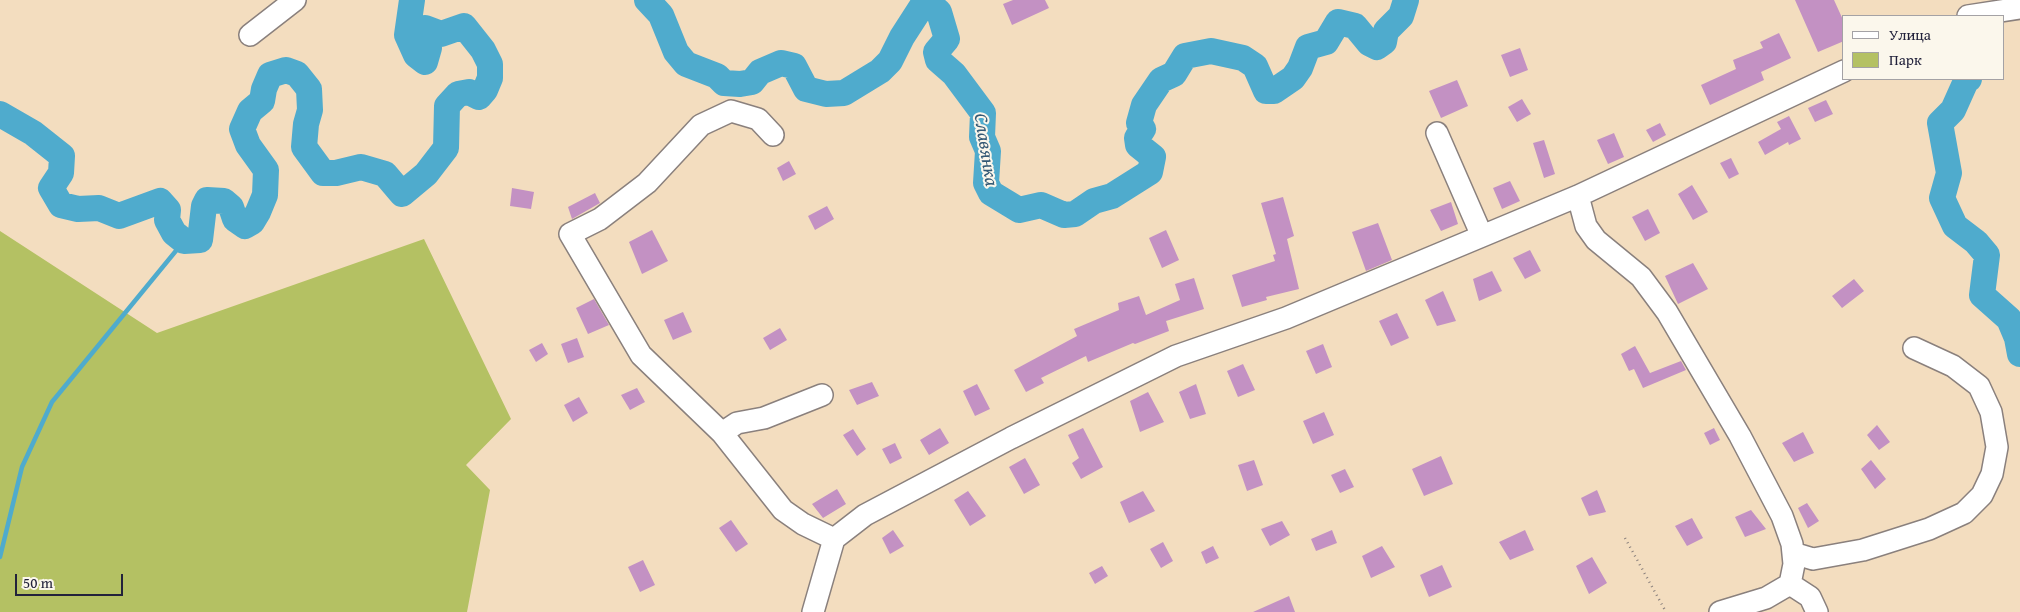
<!DOCTYPE html>
<html>
<head>
<meta charset="utf-8">
<style>
  body { margin:0 }
  #map { position:relative; width:2020px; height:612px; overflow:hidden; background:#f3ddbf; font-family:"Gentium Book Plus",serif }
  canvas { display:block }
  .legend { position:absolute; left:1842px; top:15px; width:162px; height:65px; box-sizing:border-box; background:#fbf7ec; border:1px solid #a4a2a5; margin:0; padding:6px 9px; list-style:none; font-size:15px; color:#22223b }
  .legend li { display:flex; align-items:center; gap:10px; height:25px }
  .legend b { width:25px; border:1px solid #a4a2a5 }
  .scale { position:absolute; left:15px; top:574px; width:108px; height:22px; box-sizing:border-box; border:2px solid #22223b; border-top:0; padding-left:6px; font-size:15px; line-height:18px; white-space:nowrap; color:#22223b; -webkit-text-stroke:4px #fbf7ec; paint-order:stroke }
</style>
</head>
<body>
<div id="map">
<canvas width="2020" height="612"></canvas>
<ul class="legend">
<li><b style="height:6px;background:#fff"></b>Улица</li>
<li><b style="height:14px;background:#b4c163"></b>Парк</li>
</ul>
<div class="scale">50 m</div>
</div>
<script>
const g = document.querySelector('canvas').getContext('2d');
g.lineJoin = 'round';
function paint(path, color) { g.fillStyle = color; g.fill(path, 'evenodd'); }
const poly = rows => new Path2D(rows.map(r => 'M' + r).join(''));
function trace(path, color, width, dash) { g.strokeStyle = color; g.lineWidth = width; g.lineCap = dash ? 'butt' : 'round'; g.setLineDash(dash || []); g.stroke(path); }
function write(font, color, halo, rows, align = 'center') {
  g.font = font + ' "Gentium Book Plus",serif'; g.lineWidth = 4; g.setLineDash([]); g.textBaseline = 'middle'; g.strokeStyle = halo; g.fillStyle = color; for (const [text, x, y, turn = 0] of rows) {
    g.save(); g.translate(x, y); g.rotate((+turn || 0) * Math.PI / 180); g.textAlign = isNaN(turn) ? turn : align; if (halo) g.strokeText(text, 0, 0); g.fillText(text, 0, 0); g.restore();
  }
}
paint(poly([
  [0,231,157,333,424,239,511,419,466,465,490,490,467,612,0,612]
]), '#b4c163');
trace(poly([
  [0,557,22,467,52,402,184,241]
]), '#4fabcd', 4.5);
trace(poly([
  [647,0,661,15,676,52,686,64,717,76,724,83,740,84,752,82,760,72,781,63,794,66,806,89,826,94,844,93,880,71,890,61,902,37,922,6,930,4,939,12,947,39,936,52,938,60,954,74,983,113,982,137,988,151,986,183,991,193,1019,210,1041,205,1064,215,1075,214,1094,201,1112,196,1150,172,1153,157,1138,145,1137,138,1143,129,1139,123,1144,105,1161,80,1174,74,1185,56,1211,51,1243,58,1255,66,1266,91,1274,91,1293,78,1300,68,1308,47,1326,42,1338,22,1355,26,1369,43,1377,47,1384,42,1386,31,1401,16,1406,0],
  [1969,79,1966,81,1953,110,1940,123,1949,173,1942,198,1955,226,1976,242,1987,255,1982,295,2009,319,2017,338,2020,354],
  [0,114,33,133,62,156,61,173,51,188,61,205,78,209,99,208,119,216,160,201,168,210,167,220,174,233,184,241,200,240,204,206,207,200,224,201,231,207,235,219,245,226,252,222,258,212,265,195,266,170,248,145,242,129,250,111,262,101,264,89,270,75,286,70,297,74,309,89,310,110,306,124,304,147,323,173,336,173,361,167,385,174,402,194,426,174,446,148,447,106,458,94,469,92,479,97,485,90,490,78,490,64,483,50,464,26,441,34,425,28,429,48,425,62,416,55,407,35,412,0]
]), '#4fabcd', 26);
paint(poly([
  [1013,0,1045,0,1049,8,1012,25,1003,4],
  [1795,0,1834,0,1844,22,1844,41,1818,52],
  [1779,33,1791,58,1761,72,1764,80,1710,105,1701,85,1736,69,1733,60,1763,48,1760,42],
  [1520,48,1528,70,1510,77,1501,55],
  [1457,80,1468,106,1441,118,1429,91],
  [1522,99,1531,114,1517,122,1508,107],
  [1826,100,1833,114,1815,122,1808,108],
  [1789,116,1801,139,1789,145,1788,142,1765,155,1758,142,1781,129,1777,122],
  [1660,123,1666,135,1653,142,1646,130],
  [1614,133,1624,157,1608,164,1597,140],
  [1544,140,1555,174,1544,178,1533,143],
  [1731,158,1739,174,1729,179,1720,163],
  [789,161,796,174,783,181,777,168],
  [1510,181,1520,201,1502,209,1493,188],
  [1692,185,1708,212,1693,220,1678,194],
  [512,188,534,192,531,209,510,206],
  [595,193,600,203,572,219,568,207],
  [1283,197,1294,236,1287,239,1299,289,1266,297,1267,300,1242,307,1232,275,1275,261,1273,255,1276,254,1261,203],
  [1451,202,1458,224,1441,231,1430,210],
  [827,206,834,219,815,230,808,216],
  [1648,209,1660,233,1645,241,1632,217],
  [1378,223,1392,260,1366,271,1352,232],
  [652,230,668,261,642,274,629,242],
  [1166,230,1179,260,1162,268,1149,238],
  [1530,250,1541,271,1525,279,1513,258],
  [1693,263,1708,289,1678,304,1665,276],
  [1492,271,1502,291,1479,301,1473,279],
  [1194,278,1204,309,1166,321,1169,331,1135,344,1133,343,1088,362,1086,356,1041,378,1044,383,1026,392,1014,370,1077,336,1074,329,1119,310,1118,303,1139,296,1146,315,1180,300,1175,284],
  [1854,279,1864,291,1842,308,1832,296],
  [1443,291,1456,321,1437,326,1425,300],
  [594,299,609,325,588,334,576,308],
  [683,312,692,332,673,340,664,320],
  [1397,313,1409,338,1391,346,1379,321],
  [780,328,787,340,770,350,763,338],
  [577,338,584,357,568,363,561,344],
  [542,343,548,354,536,362,529,350],
  [1323,344,1332,367,1316,374,1306,351],
  [1635,346,1650,373,1681,361,1686,370,1643,388,1634,369,1629,371,1621,354],
  [1243,364,1255,390,1238,397,1227,371],
  [872,382,879,396,857,405,849,390],
  [977,384,990,409,975,416,963,391],
  [1196,384,1206,414,1190,419,1179,392],
  [637,388,645,402,630,410,621,395],
  [1148,392,1164,422,1140,432,1130,401],
  [579,397,588,413,573,422,564,405],
  [1324,412,1334,435,1313,444,1303,421],
  [1877,425,1890,442,1879,450,1867,435],
  [940,428,949,443,929,455,920,440],
  [1083,428,1103,467,1081,479,1072,463,1079,458,1068,435],
  [1714,428,1720,440,1710,445,1704,433],
  [853,429,866,449,857,456,843,435],
  [1803,432,1814,453,1794,462,1782,443],
  [895,443,902,458,890,464,882,449],
  [1441,456,1453,484,1424,496,1412,469],
  [1025,458,1040,485,1024,494,1009,467],
  [1254,460,1263,485,1247,491,1238,465],
  [1871,460,1886,479,1875,489,1861,469],
  [1345,469,1354,487,1340,493,1331,475],
  [837,489,846,504,823,518,812,504],
  [1597,490,1606,512,1589,516,1581,498],
  [968,491,986,516,970,526,954,500],
  [1143,491,1155,511,1129,523,1120,502],
  [1807,503,1819,521,1808,528,1798,508],
  [1751,510,1766,529,1745,537,1735,517],
  [1692,518,1703,538,1687,546,1675,526],
  [731,520,748,544,736,552,719,528],
  [1282,521,1290,535,1270,546,1261,529],
  [893,530,904,546,890,554,882,538],
  [1332,530,1337,543,1316,551,1311,539],
  [1525,530,1534,550,1510,560,1499,542],
  [1163,542,1173,561,1161,568,1150,549],
  [1213,546,1219,558,1206,564,1201,552],
  [1382,546,1395,567,1371,578,1362,556],
  [1592,557,1607,583,1589,594,1576,566],
  [643,560,655,585,640,592,628,567],
  [1442,565,1452,587,1429,597,1420,575],
  [1102,566,1108,576,1095,584,1089,573],
  [1289,596,1295,612,1253,612]
]), '#c391c3');
const minor = poly([
  [1968,16,2020,8],
  [250,35,295,0],
  [1437,133,1482,236],
  [773,135,758,119,731,111,701,125,647,183,600,219,570,234,641,355,722,433,783,510,803,524,834,539],
  [1578,196,1586,226,1596,240,1641,277,1667,312,1740,436,1782,516,1792,544,1794,564,1790,584,1766,598,1720,612],
  [722,433,737,423,764,418,822,395],
  [1793,553,1813,559,1863,550,1929,529,1964,513,1982,495,1992,474,1997,447,1991,412,1979,386,1953,366,1914,348],
  [1790,584,1810,597,1817,612],
  [813,612,834,539,865,515,1011,438,1176,356,1286,318,1578,196,1844,71]
]);
trace(minor, '#8a807d', 24);
trace(poly([
  [1625,538,1666,612]
]), '#8a807d', 2.5, [1, 4]);
trace(minor, '#fff', 21);
write('italic 19px', '#345975', '#fbf7ec', [
  ["Славянка",985,150,81]
]);
</script>
</body>
</html>
